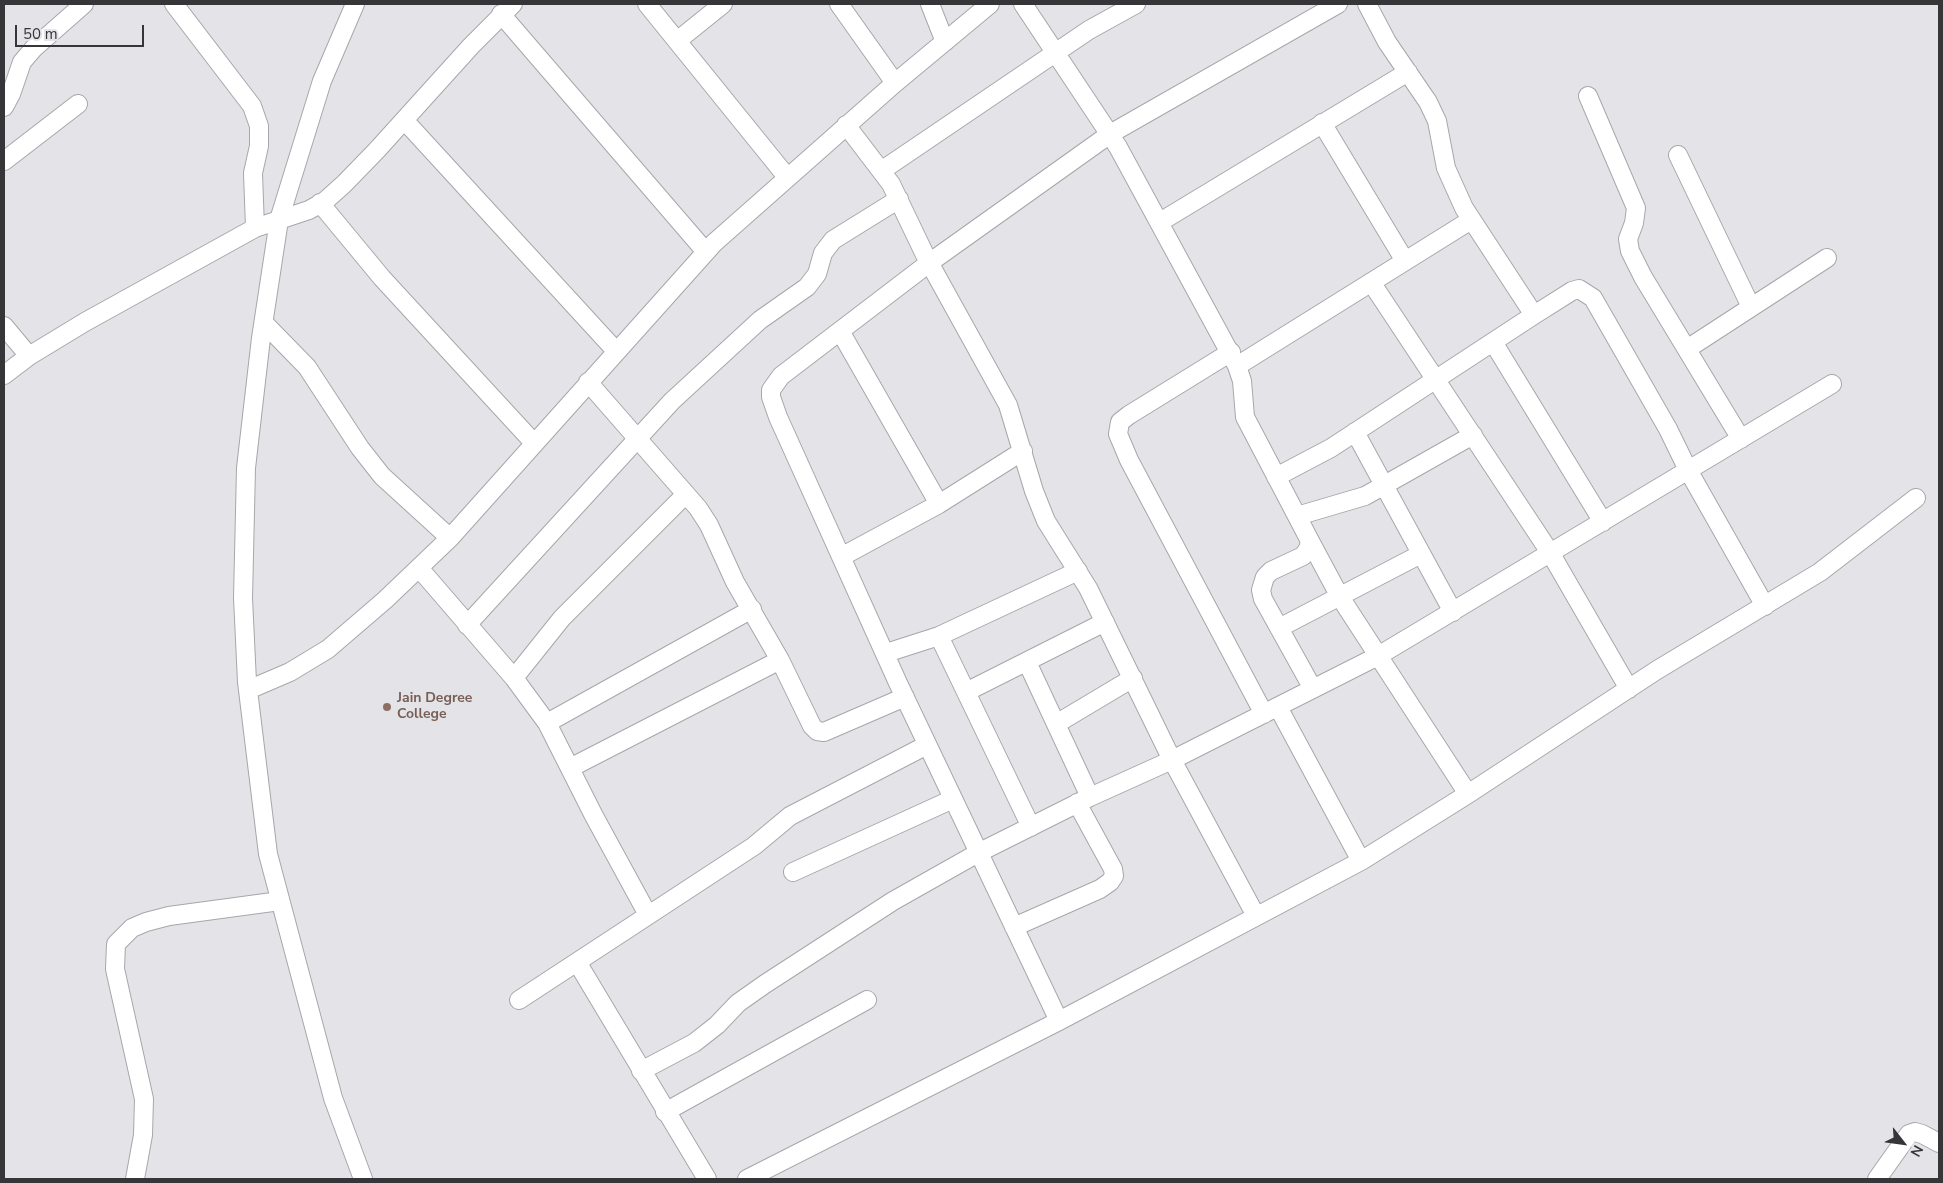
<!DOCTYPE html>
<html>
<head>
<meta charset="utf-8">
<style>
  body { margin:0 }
  #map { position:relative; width:1943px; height:1183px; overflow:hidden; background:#e4e4e8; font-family:"Nunito Sans",sans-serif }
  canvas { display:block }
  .frame { position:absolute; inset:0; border:5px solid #363638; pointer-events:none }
  .north { position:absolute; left:1878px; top:1118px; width:50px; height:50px; -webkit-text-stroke:4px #e4e4e8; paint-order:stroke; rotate:120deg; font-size:14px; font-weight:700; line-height:20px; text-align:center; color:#363638 }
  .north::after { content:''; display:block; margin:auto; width:18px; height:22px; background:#363638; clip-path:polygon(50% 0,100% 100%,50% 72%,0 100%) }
  .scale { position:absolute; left:15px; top:25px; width:129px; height:22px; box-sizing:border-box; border:2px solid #363638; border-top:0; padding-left:6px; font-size:15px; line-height:18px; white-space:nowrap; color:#363638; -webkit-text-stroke:4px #e4e4e8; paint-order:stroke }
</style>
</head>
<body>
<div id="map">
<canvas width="1943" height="1183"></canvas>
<div class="frame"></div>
<div class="north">N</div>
<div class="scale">50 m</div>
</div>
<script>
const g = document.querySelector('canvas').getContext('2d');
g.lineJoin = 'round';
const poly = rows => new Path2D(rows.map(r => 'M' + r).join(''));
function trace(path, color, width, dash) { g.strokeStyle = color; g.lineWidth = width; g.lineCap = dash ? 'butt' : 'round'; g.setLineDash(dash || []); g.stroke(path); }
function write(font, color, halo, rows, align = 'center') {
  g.font = font + ' "Nunito Sans",sans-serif'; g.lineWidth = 4; g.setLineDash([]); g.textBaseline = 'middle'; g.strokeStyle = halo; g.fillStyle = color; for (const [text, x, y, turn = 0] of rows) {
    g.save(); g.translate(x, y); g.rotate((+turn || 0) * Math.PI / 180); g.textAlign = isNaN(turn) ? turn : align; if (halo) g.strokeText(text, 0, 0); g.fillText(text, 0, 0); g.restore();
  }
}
const street = poly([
  [174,4,252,106,259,126,259,146,253,173,255,228],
  [355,4,322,81,279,220,261,338,246,468,243,598,247,682,268,854,333,1098,363,1179],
  [647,4,787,177],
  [839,4,895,83],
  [930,4,945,42],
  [1023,4,1118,147,1237,366,1242,381,1245,417,1310,541,1308,549,1303,556,1271,571,1265,577,1261,590,1263,599,1313,689],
  [1367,4,1387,42,1428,102,1437,121,1446,168,1464,208,1534,315],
  [501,14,706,252],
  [677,41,723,4],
  [1588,96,1636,208,1634,223,1628,239,1630,251,1643,277,1741,439],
  [4,107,11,94,22,62,34,48,84,4],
  [405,121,616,351],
  [1322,123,1405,261],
  [846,125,891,184,925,255,1008,405,1034,491,1046,521,1088,588,1172,760,1256,916],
  [1678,155,1751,307],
  [4,161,78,104],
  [881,171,1089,30,1136,4],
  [320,203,382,278,534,443],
  [1160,222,1408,72],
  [1371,282,1551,554,1629,689],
  [264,323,307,367,360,448,382,476,450,538],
  [4,326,29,356],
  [840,331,939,504],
  [1493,342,1603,522],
  [1687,349,1827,258],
  [1231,352,1129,415,1120,422,1118,434,1129,460,1264,714],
  [1237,366,1471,220],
  [4,375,29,356,85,322,255,228,309,210,325,201,344,184,377,150,471,46,513,4],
  [588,382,698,508,709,525,735,582,780,660,812,726,817,731,824,732,905,697],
  [1355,432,1453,612],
  [1276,477,1331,448,1534,315,1572,291,1579,289,1593,298,1668,429,1688,470,1765,606],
  [1297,516,1365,496,1473,435],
  [1310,541,1340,597,1468,794],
  [841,557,939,504,1023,451],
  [419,568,514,678,547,723,594,816,648,915],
  [467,625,672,401,760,320,807,287,817,274,823,253,833,240,899,199],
  [1279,628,1421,554],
  [939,636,1031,827],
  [886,653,939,636,1078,571],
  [1027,662,1090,797],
  [514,678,562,618,686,494],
  [248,690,290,672,328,649,385,600,450,538,714,243,895,83,990,4],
  [966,692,1105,622],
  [1278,707,1361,861],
  [547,723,752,609],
  [1056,724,1133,678],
  [570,768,780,660],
  [793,872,953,799],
  [1014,927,1100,889,1110,882,1114,876,1113,869,1077,803],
  [577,962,707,1179],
  [519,1000,754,846,790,816,927,745],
  [1059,1021,898,683,778,417,771,397,771,390,781,376,929,263,1110,134,1338,4],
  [641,1071,694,1043,717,1025,738,1003,765,984,893,901,978,853,1090,797,1172,760,1378,656,1832,384],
  [665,1112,867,1000],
  [135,1179,143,1135,144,1099,115,969,116,944,132,928,146,922,169,916,280,901],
  [747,1179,1059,1021,1361,861,1468,794,1657,670,1820,572,1916,498],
  [1877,1179,1909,1134,1915,1132,1922,1134,1939,1143]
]);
trace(street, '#a7a7ab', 20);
trace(street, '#fff', 18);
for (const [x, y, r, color] of [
  [387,707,5,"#8d6e63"]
]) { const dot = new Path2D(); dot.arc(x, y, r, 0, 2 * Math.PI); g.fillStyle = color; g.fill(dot); trace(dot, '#e4e4e8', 2); }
write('bold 14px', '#785e54', '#e4e4e8', [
  ["Jain Degree",397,699],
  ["College",397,715]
], 'left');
</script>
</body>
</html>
